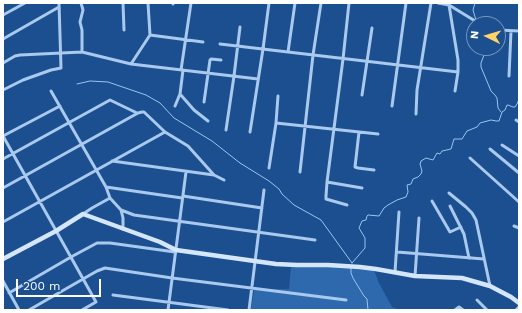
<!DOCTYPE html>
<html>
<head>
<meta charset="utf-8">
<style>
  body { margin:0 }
  #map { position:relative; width:522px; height:313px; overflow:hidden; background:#1b4f8f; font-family:"Work Sans",sans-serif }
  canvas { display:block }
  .frame { position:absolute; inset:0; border:4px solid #fff; pointer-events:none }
  .north { position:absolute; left:466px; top:16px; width:40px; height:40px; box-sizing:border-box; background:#1b4f8f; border:1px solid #7695bc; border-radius:50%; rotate:275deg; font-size:11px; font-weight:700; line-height:16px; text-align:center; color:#fff }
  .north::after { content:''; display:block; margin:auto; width:14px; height:18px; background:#ffd166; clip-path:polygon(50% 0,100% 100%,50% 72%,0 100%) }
  .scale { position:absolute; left:16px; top:279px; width:85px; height:18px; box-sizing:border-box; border:2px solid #fff; border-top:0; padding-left:5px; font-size:12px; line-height:14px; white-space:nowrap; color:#fff; -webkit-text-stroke:3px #1b4f8f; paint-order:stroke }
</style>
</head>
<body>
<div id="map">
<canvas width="522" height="313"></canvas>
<div class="frame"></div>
<div class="north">N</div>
<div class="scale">200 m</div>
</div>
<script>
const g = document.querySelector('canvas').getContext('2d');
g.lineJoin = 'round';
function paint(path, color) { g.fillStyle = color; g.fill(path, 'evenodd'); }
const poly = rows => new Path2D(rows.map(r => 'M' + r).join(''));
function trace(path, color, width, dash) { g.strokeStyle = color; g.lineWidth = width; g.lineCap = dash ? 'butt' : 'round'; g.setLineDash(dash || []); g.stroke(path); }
paint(poly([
  [291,267,338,267,374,270,379,283,392,307,399,310,251,310,254,290,289,289]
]), '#2e69ad');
trace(poly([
  [475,3,473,10,476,20],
  [482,48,484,55,481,63,481,67,491,91,495,95,497,98,498,108,501,112],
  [77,84,90,81,108,82,146,95,160,103,174,118,212,141,240,163,269,181,279,189,282,194,294,205,321,220,352,263],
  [352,263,365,248,365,238,359,228,362,221,366,220,367,216,368,215,379,216,384,208,388,205,397,200,406,197,408,192,407,185,411,184,413,179,418,177,421,174,422,171,420,164,421,161,426,158,433,160,437,153,440,154,442,151,451,149,454,139,462,139,467,131,477,127,480,123,491,120,496,121,499,121,502,112,505,110,507,105,508,105,513,107,515,107,517,104,519,99],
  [351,268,351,273,353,278,364,296,367,299,368,310]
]), '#9cc4f0', 1);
trace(poly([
  [81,3,83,10,80,22,82,30,82,52],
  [123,3,124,30],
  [173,3,173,4],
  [349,3,343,59,327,182,362,188],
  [438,3,449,5,458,60,458,72,455,91],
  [449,5,480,24],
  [3,15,25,3],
  [498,30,519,31],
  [150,35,203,42],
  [3,39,59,7],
  [220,44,458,72],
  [288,52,295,3],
  [3,63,15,56,20,55,82,52,131,64,258,79],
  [131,64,150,35,148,3],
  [181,70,191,3],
  [509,76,511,31],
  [3,90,23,80,51,70,61,68,59,3],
  [51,91,106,187,110,198,121,210,123,218,123,229],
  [180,94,194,110,208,121],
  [362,95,372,28],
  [204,102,210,60,211,59,221,60],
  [60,106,3,136,96,302,82,310],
  [175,106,180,94,183,70],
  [392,106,406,3],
  [416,114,417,90,431,3],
  [516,120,519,122],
  [276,123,378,134],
  [226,130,234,76,240,27],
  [250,132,263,49,269,3],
  [359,132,355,167,358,168,374,170],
  [502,145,519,156],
  [490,149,519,173],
  [470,158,519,202],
  [3,159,110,100,137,113],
  [112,161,214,175,224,180],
  [269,168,276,123,278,96],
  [300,172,313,55,321,3],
  [327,182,326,196,326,199,347,205],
  [106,187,182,198],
  [3,188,138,113,142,112,144,112,165,132,188,146,214,175],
  [449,193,466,207,472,213,476,220,490,286],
  [183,196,262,208],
  [432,201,450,232,461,227],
  [450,206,464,234,469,258],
  [121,210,134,215,315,240],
  [83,214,92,208,110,198],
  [3,222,165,132],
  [514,226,519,228],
  [397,252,484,259],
  [395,272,399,212],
  [415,276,419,218],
  [3,281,19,310],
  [9,293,71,257,97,243,110,243,175,252],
  [113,295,228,310],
  [477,300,487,310],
  [29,310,97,271,105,268,172,278,346,300],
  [168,310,186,172],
  [249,310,264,190],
  [455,310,459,307,463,310],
  [516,310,519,307]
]), '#a9c9ee', 3);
trace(poly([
  [3,259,56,231,83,214,160,242,176,250,276,264,297,265,328,265,360,267,376,269,415,276,462,278,490,286,511,297,519,303]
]), '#d6e6fa', 4.5);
</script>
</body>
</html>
